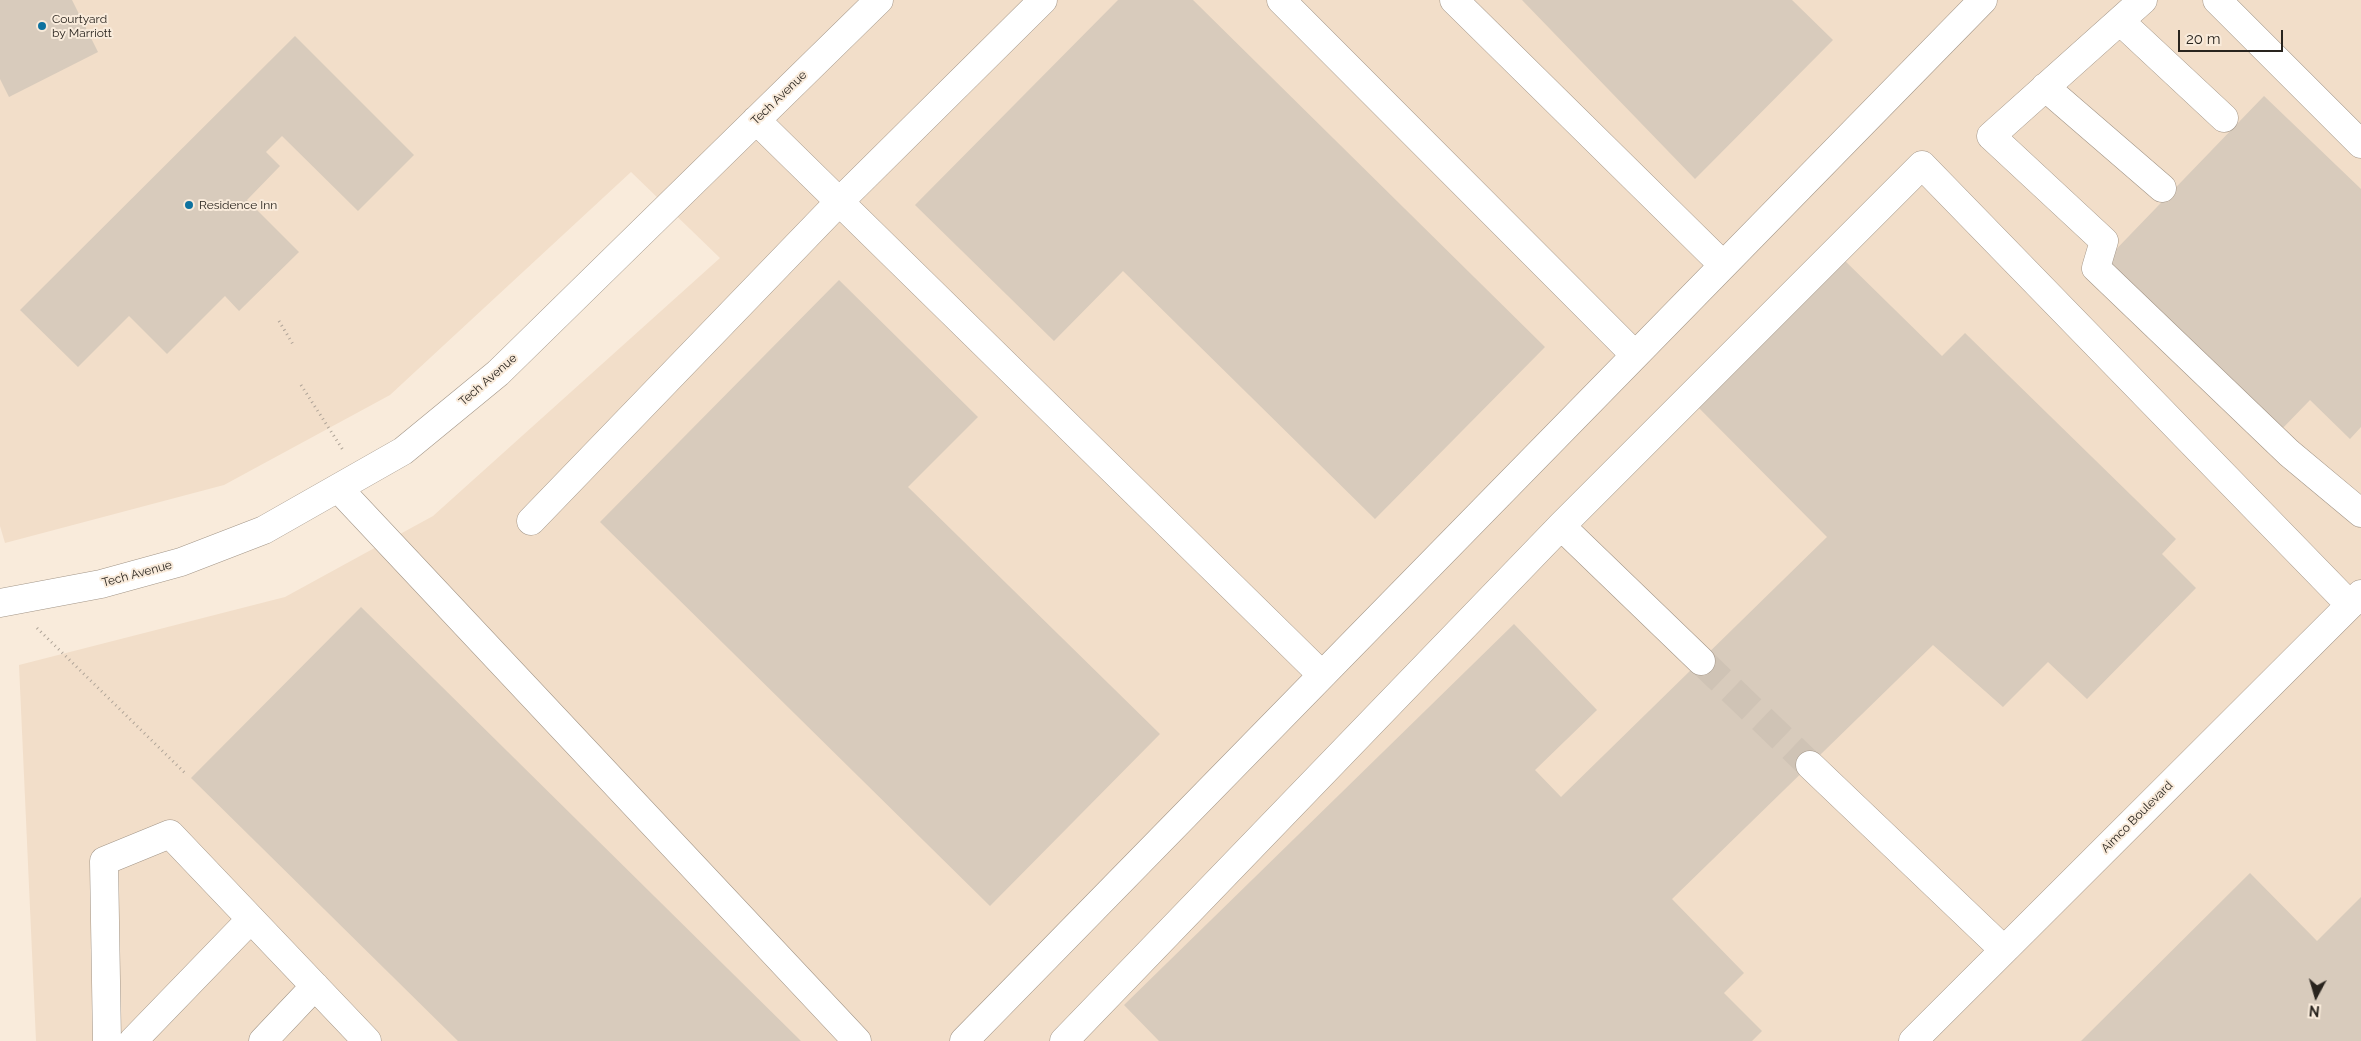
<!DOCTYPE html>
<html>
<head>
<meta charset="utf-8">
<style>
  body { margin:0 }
  #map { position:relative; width:2361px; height:1041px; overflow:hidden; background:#f9ebdb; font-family:Raleway,sans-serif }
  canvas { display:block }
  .north { position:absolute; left:2291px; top:971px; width:50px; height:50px; -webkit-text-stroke:4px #f9ebdb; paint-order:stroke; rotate:186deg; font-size:14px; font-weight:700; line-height:20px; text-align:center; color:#29241e }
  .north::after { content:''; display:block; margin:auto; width:18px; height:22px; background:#29241e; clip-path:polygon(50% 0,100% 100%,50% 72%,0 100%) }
  .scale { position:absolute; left:2178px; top:30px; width:105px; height:22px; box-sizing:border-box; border:2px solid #29241e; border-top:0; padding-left:6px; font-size:15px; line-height:18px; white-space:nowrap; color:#29241e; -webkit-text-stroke:4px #f9ebdb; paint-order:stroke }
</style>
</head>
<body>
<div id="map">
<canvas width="2361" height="1041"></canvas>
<div class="north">N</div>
<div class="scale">20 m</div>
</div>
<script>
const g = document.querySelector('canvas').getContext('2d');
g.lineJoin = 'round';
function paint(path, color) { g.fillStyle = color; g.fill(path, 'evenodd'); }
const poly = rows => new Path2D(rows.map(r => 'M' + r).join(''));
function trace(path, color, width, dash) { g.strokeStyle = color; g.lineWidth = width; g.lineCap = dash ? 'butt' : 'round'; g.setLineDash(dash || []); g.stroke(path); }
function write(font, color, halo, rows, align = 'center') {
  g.font = font + ' Raleway,sans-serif'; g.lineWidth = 4; g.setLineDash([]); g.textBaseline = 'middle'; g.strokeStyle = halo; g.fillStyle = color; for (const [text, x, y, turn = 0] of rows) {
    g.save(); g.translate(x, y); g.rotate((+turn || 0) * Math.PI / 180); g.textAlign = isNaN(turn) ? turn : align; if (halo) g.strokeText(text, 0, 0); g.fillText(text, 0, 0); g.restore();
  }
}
paint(poly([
  [0,0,2361,0,2361,1041,36,1041,19,665,285,597,433,516,720,258,631,172,390,395,224,485,5,543,0,526]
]), '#f2dec9');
paint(poly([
  [0,0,72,0,98,52,9,97,0,79],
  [1118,0,1193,0,1545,347,1375,519,1123,271,1054,341,915,205],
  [1522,0,1792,0,1833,40,1695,179],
  [295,36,414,155,358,211,282,136,266,152,280,166,247,200,299,252,239,311,225,296,167,354,129,316,78,367,20,310],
  [2264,96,2361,189,2361,427,2350,439,2310,400,2278,433,2102,264],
  [1840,256,1942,356,1965,333,2176,539,2162,554,2196,588,2087,699,2048,662,2003,707,1933,645,1672,899,1744,973,1724,993,1762,1031,1752,1041,1159,1041,1124,1005,1514,624,1597,710,1535,770,1561,797,1827,537,1694,403],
  [839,280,978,417,908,487,1160,734,990,906,600,522],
  [361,607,801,1041,458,1041,191,778],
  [2250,873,2317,941,2361,897,2361,1041,2081,1041]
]), '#d8cbbc');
trace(poly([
  [1701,661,1810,765]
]), '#cfc3b5', 28, [28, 14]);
const minor = poly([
  [1281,0,1635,355],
  [1454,0,1723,265],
  [2143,0,1991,136,2104,241,2096,268,2289,453,2361,513],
  [2217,0,2361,144],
  [2120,21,2224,118],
  [2045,87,2162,188],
  [756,120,1322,675],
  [338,488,857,1041],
  [531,521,839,202,1043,0],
  [0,603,101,584,181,562,264,530,403,451,498,373,879,0],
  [1701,661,1561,526,1922,165,2350,605],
  [1810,765,2004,950],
  [107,1041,104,861,170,834,367,1041],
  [133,1041,251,919],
  [263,1041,315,986],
  [964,1041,1983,0],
  [1064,1041,1561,526],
  [1913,1041,2361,594]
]);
trace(minor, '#a29587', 29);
trace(poly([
  [279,321,294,346],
  [301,385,343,450],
  [37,628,185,773]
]), '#aea397', 3, [1, 4]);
trace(minor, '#fff', 28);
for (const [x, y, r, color] of [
  [42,26,5,"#0e729f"],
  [189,205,5,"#0e729f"]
]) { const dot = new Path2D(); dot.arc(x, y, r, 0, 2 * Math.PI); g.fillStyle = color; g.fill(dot); trace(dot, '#f9ebdb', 2); }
write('12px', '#29241e', '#f9ebdb', [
  ["Courtyard",52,19],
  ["by Marriott",52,33],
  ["Residence Inn",199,205]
], 'left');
write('12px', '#29241e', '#f9ebdb', [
  ["Tech Avenue",779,98,-44],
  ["Tech Avenue",488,380,-41],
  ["Tech Avenue",137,574,-15],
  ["Aimco Boulevard",2137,817,-45]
]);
</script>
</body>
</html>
